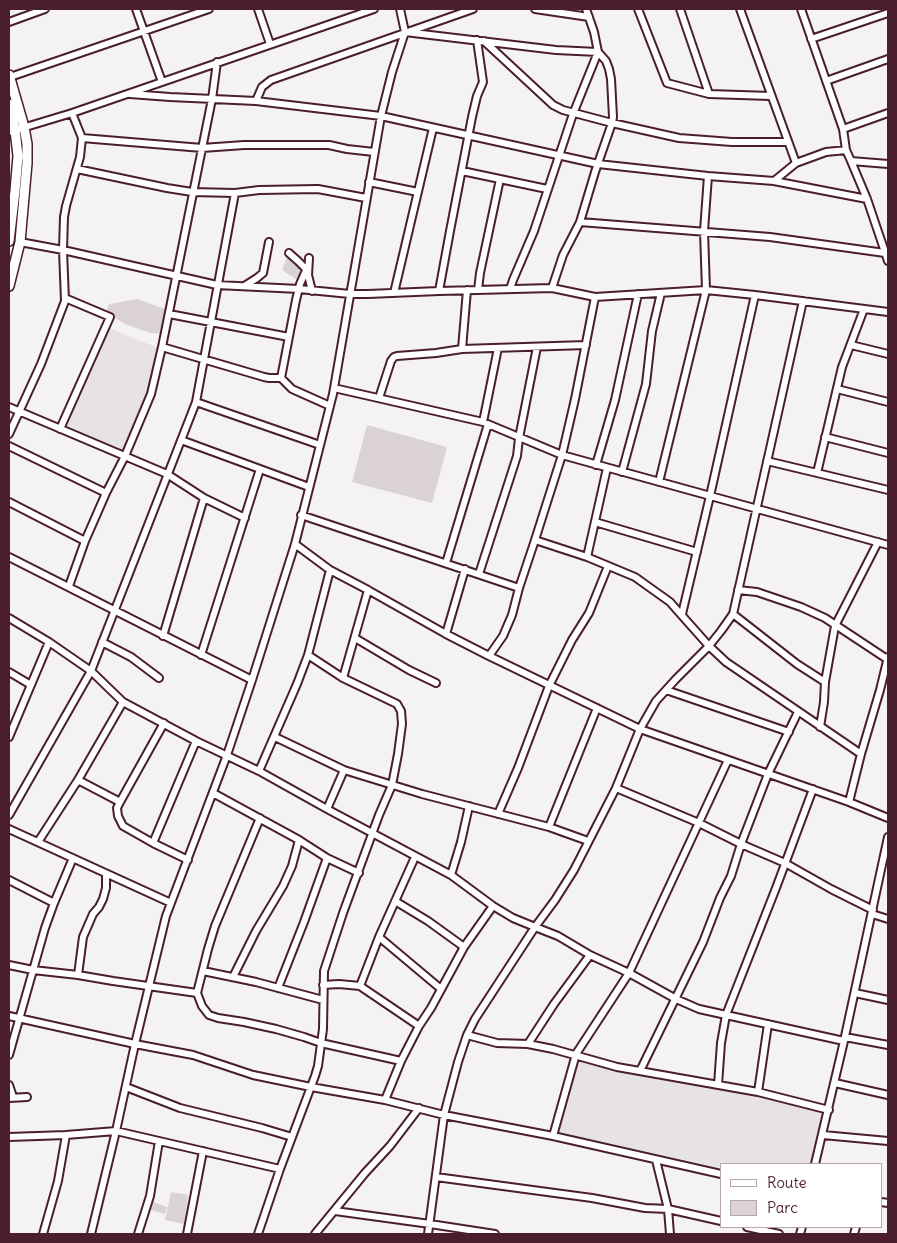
<!DOCTYPE html>
<html>
<head>
<meta charset="utf-8">
<style>
  body { margin:0 }
  #map { position:relative; width:897px; height:1243px; overflow:hidden; background:#f4f2f2; font-family:Delius,sans-serif }
  canvas { display:block }
  .frame { position:absolute; inset:0; border:10px solid #4a1f2b; pointer-events:none }
  .legend { position:absolute; left:720px; top:1163px; width:162px; height:65px; box-sizing:border-box; background:#fff; border:1px solid #b7a5aa; margin:0; padding:6px 9px; list-style:none; font-size:15px; color:#4a1f2b }
  .legend li { display:flex; align-items:center; gap:10px; height:25px }
  .legend b { width:25px; border:1px solid #b7a5aa }
</style>
</head>
<body>
<div id="map">
<canvas width="897" height="1243"></canvas>
<div class="frame"></div>
<ul class="legend">
<li><b style="height:6px;background:#fff"></b>Route</li>
<li><b style="height:14px;background:#dbd2d5"></b>Parc</li>
</ul>
</div>
<script>
const g = document.querySelector('canvas').getContext('2d');
g.lineJoin = 'round';
function paint(path, color) { g.fillStyle = color; g.fill(path, 'evenodd'); }
const poly = rows => new Path2D(rows.map(r => 'M' + r).join(''));
function trace(path, color, width, dash) { g.strokeStyle = color; g.lineWidth = width; g.lineCap = dash ? 'butt' : 'round'; g.setLineDash(dash || []); g.stroke(path); }
paint(poly([
  [109,328,158,348,146,393,124,452,65,427],
  [577,1058,825,1109,811,1164,721,1164,721,1168,559,1132]
]), '#e7e2e3');
paint(poly([
  [289,251,307,267,299,281,282,270],
  [137,299,165,309,172,314,167,334,150,333,125,324,106,312,109,304],
  [367,425,447,447,432,503,352,482],
  [171,1192,188,1195,184,1224,165,1220],
  [153,1202,167,1207,165,1214,151,1210]
]), '#dbd2d5');
const minor = poly([
  [136,9,162,82],
  [258,9,270,44],
  [535,9,589,17],
  [638,9,667,83,709,94,771,96],
  [680,9,709,94],
  [740,9,796,163],
  [801,9,843,129,846,150,851,161,888,164],
  [9,22,45,9],
  [405,32,556,50,598,52,606,61,609,69,611,79,613,117,612,123,595,172,580,222,563,255,552,288],
  [811,39,888,13],
  [484,41,553,105,563,110,612,123,679,138,732,142,788,142],
  [10,77,209,9],
  [826,81,888,59],
  [130,94,170,97,256,101,381,116,598,164,708,176,774,181,867,199],
  [256,101,262,87,271,80,473,9],
  [843,129,888,113],
  [9,132,72,113,374,9],
  [82,138,202,148,244,145,329,145,347,149,374,152],
  [851,161,867,199,888,261],
  [77,169,167,188,192,192,235,193,259,190,318,189,366,198],
  [462,171,547,189],
  [774,181,796,163,826,152,846,150],
  [369,182,418,192],
  [580,222,770,237,885,253],
  [20,242,63,250,217,285,299,289,350,294,368,294,439,291,552,288,595,297,706,290,755,295,888,312],
  [289,253,298,261,306,269],
  [309,258,308,275,312,291],
  [246,285,257,278,263,273,269,242],
  [510,289,513,280,534,231,573,114,598,52,594,32,586,9],
  [478,290,480,273,500,179],
  [439,291,450,231,472,117,477,96,483,82,477,40],
  [394,293,433,128],
  [169,314,289,337],
  [851,345,888,354],
  [162,347,264,377,269,378,281,378,292,389,330,406],
  [462,349,467,290],
  [281,378,296,300,300,284,308,266],
  [334,388,483,422,562,455,888,545],
  [837,389,888,402],
  [379,398,391,361,394,357,397,356,436,353,462,349,586,345],
  [196,402,320,445],
  [9,407,167,474,204,498,245,518],
  [483,422,498,348],
  [60,429,110,317,65,298],
  [9,434,41,364,65,301,63,250,64,217,66,206,80,157,82,138,72,113],
  [825,437,888,453],
  [181,440,309,487],
  [9,446,106,493],
  [767,461,888,490],
  [596,465,615,400,638,294],
  [622,472,646,384,652,331,661,293],
  [817,473,842,367,864,309],
  [659,482,706,290,704,231,708,176],
  [9,502,85,541],
  [301,515,519,588],
  [595,522,697,552],
  [535,540,587,557,635,577,670,602,677,610,709,646,726,662,861,754],
  [295,544,330,570,368,590,446,634,489,656,640,729,849,802,888,818],
  [9,557,252,680],
  [587,557,607,468],
  [446,563,488,424],
  [479,574,517,456,519,438,537,347],
  [69,586,85,541,106,493,125,456,151,394,162,347,212,99,217,62],
  [738,590,757,592,801,607,825,618,887,659],
  [682,614,710,496,755,295],
  [733,614,797,664,825,682],
  [9,618,49,642,91,671,123,702,196,741,259,771,327,809,451,875,493,906,513,918,535,927,558,936,590,955,629,973,676,999,699,1009,844,1041],
  [446,634,465,569],
  [163,636,204,498],
  [355,638,409,670,436,683],
  [102,642,131,657,159,678],
  [201,655,260,469],
  [489,656,503,636,512,615,519,588,535,540,562,455,575,399,595,297],
  [9,672,31,685],
  [343,678,368,590],
  [666,690,789,732],
  [164,723,120,802,117,808,118,816,123,826,153,843,188,860],
  [820,727,824,702,825,682,835,626,878,542],
  [9,737,49,642],
  [275,737,344,770,422,794,549,827,588,841],
  [259,771,297,684,308,655,330,570],
  [78,780,120,802],
  [616,788,699,823,741,844,785,863,831,889,873,910],
  [213,793,299,840,327,858,359,873],
  [849,802,861,754,880,690,888,657],
  [327,809,344,770],
  [498,814,518,768,549,686,572,640,589,613,608,566],
  [9,815,91,671,196,402,235,193],
  [260,818,215,926,208,949,197,993,202,1006,209,1015,218,1018,244,1022,276,1029,304,1037,321,1043,401,1061],
  [549,827,597,708],
  [9,829,171,903],
  [38,842,78,780,123,702],
  [153,843,196,741],
  [451,875,461,842,469,806],
  [9,880,54,903],
  [395,901,428,921,464,947],
  [872,914,888,919],
  [379,937,441,989],
  [9,965,33,970,78,975,113,981,197,993],
  [203,971,256,982,323,1000],
  [78,975,83,937,93,914,99,907,103,899,106,888,106,874],
  [233,977,256,931,283,886,292,866,299,840],
  [323,985,339,984,360,986,419,1026],
  [360,986,379,937,415,857],
  [278,988,304,922,327,858],
  [855,993,888,1000],
  [9,1016,135,1044,193,1055,253,1075,311,1087,385,1100,444,1115,553,1136,721,1174],
  [467,1035,497,1043,528,1044,553,1049,617,1067,758,1092,829,1110],
  [845,1037,888,1045],
  [528,1044,554,1004,590,955],
  [9,1055,45,928,54,903,73,858],
  [640,1071,703,942,720,898,731,876,741,844,768,774,798,712],
  [835,1083,888,1095],
  [9,1085,13,1097],
  [718,1085,721,1043,726,1015,776,888,813,789],
  [126,1087,180,1108,262,1128,292,1137],
  [758,1092,768,1024],
  [9,1098,27,1097],
  [385,1100,401,1061,419,1026,431,1008,464,947,493,906],
  [823,1135,888,1141],
  [553,1136,576,1054,629,973,728,760],
  [9,1137,66,1135,116,1131,280,1169],
  [656,1160,668,1209,670,1234],
  [815,1164,844,1041,888,837],
  [436,1177,592,1198,645,1208,668,1209,721,1221],
  [881,1202,888,1203],
  [335,1211,430,1224,495,1234],
  [747,1227,779,1234],
  [43,1234,58,1181,66,1135],
  [91,1234,116,1131,135,1044,166,916,227,755,252,680,295,544,333,394,381,116,392,72,405,32,400,9],
  [138,1234,150,1196,159,1141],
  [187,1234,203,1151],
  [258,1234,280,1169,315,1076,318,1066,323,1029,324,971,343,913,379,815,392,785,398,754,402,724,401,711,397,704,343,678,308,655],
  [315,1234,365,1173,390,1146,419,1108],
  [428,1234,444,1115,458,1062,467,1035,475,1019,535,927,555,900,574,870,616,788,640,729,656,701,676,679,709,646,721,631,733,614,803,301],
  [800,1234,802,1227],
  [854,1234,856,1227]
]);
const major = poly([
  [9,75,24,127,27,144,27,163,20,242,9,286],
  [9,104,15,130,18,156,15,191,9,241]
]);
trace(minor, '#4a1f2b', 10);
trace(major, '#4a1f2b', 12);
trace(minor, '#fff', 6);
trace(major, '#fff', 9);
</script>
</body>
</html>
